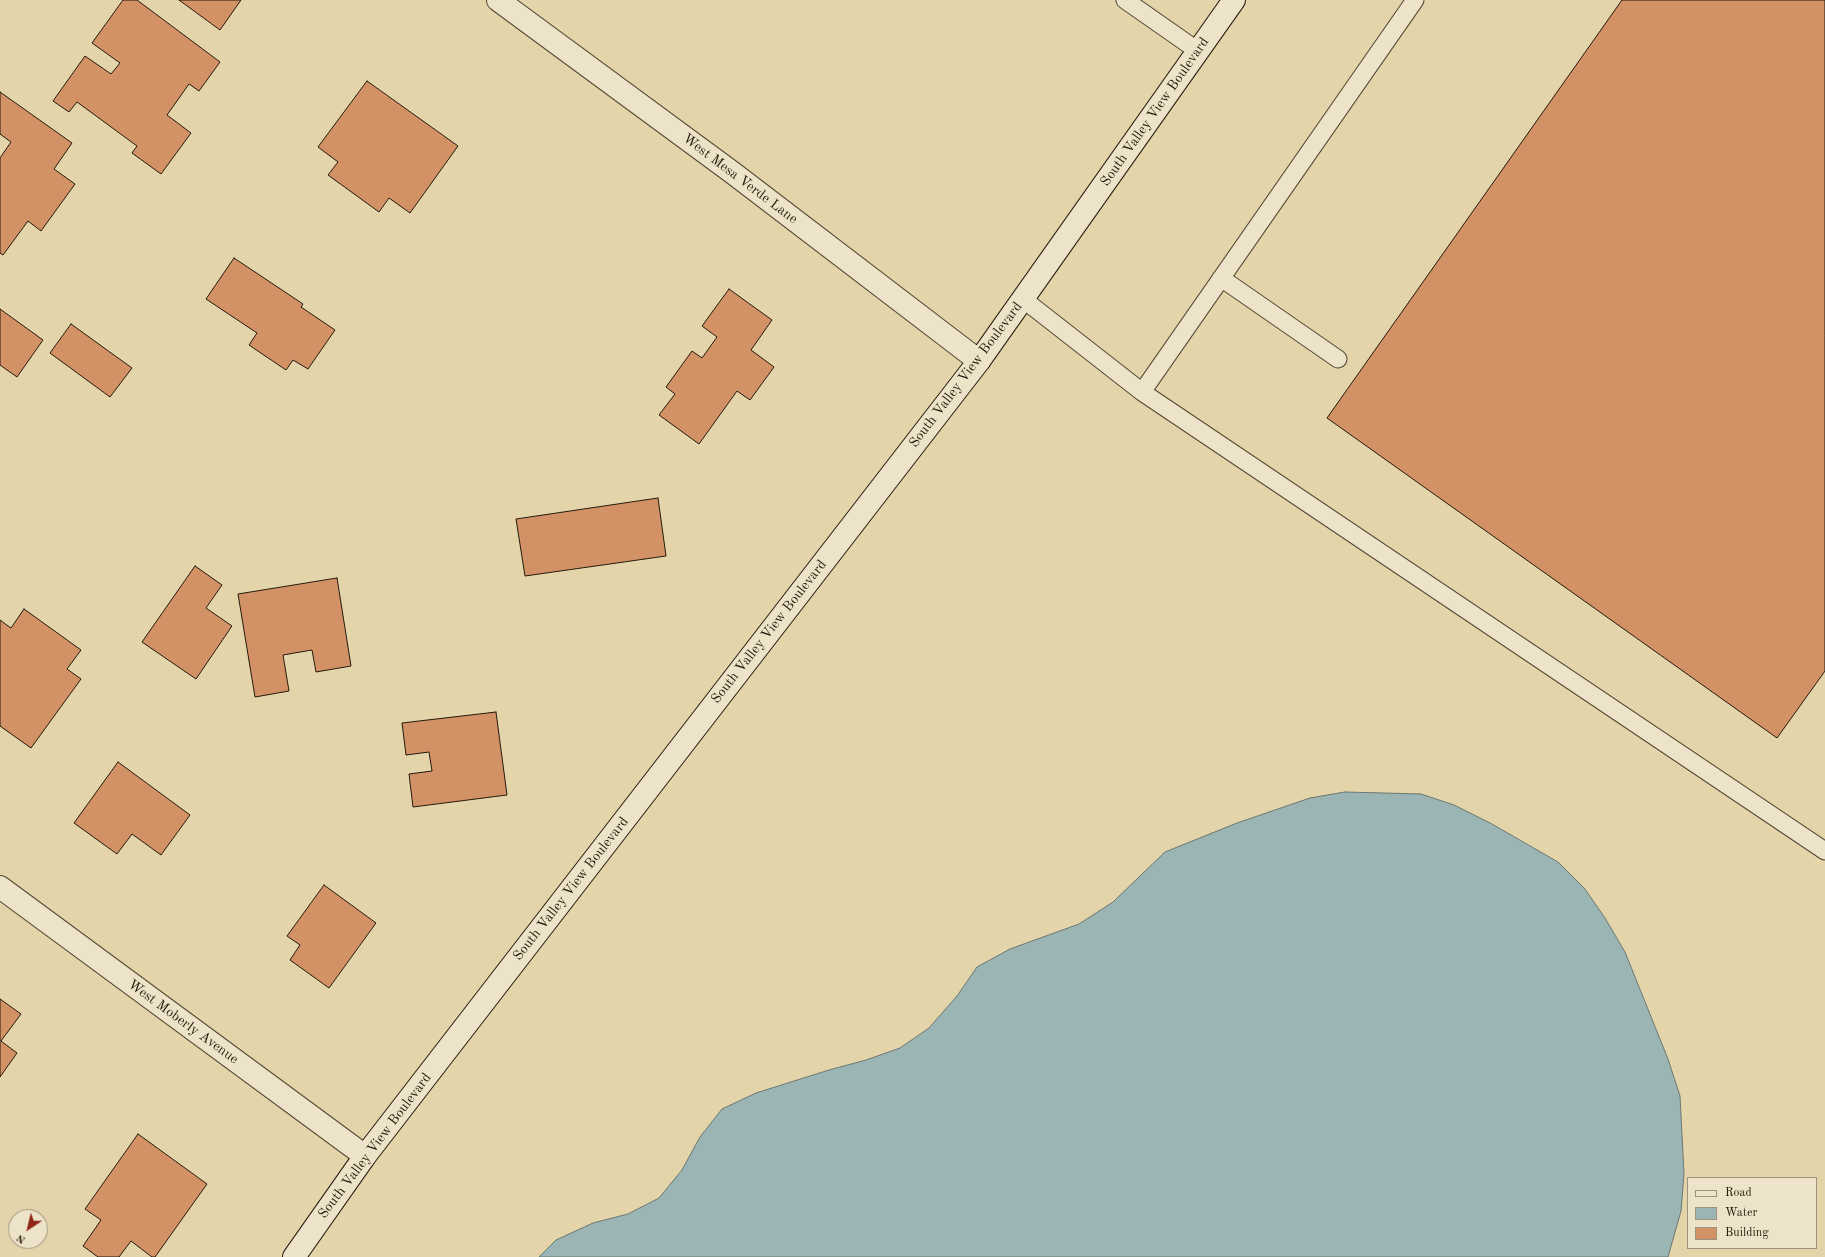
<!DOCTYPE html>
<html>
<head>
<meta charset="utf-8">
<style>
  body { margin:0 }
  #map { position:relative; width:1825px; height:1257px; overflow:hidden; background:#e3d4aa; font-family:"Old Standard TT",serif }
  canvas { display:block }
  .legend { position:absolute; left:1687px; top:1177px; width:130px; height:72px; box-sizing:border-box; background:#ede3c8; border:1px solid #9d927d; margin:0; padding:5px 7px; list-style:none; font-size:12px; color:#25190d }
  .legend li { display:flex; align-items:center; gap:8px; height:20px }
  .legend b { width:20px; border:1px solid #9d927d }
  .north { position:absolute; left:8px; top:1209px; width:40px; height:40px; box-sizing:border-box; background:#ede3c8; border:1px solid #9d927d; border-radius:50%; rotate:215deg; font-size:11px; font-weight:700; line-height:16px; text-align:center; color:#25190d }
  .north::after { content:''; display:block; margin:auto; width:14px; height:18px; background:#8f2418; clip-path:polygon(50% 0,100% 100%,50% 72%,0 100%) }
</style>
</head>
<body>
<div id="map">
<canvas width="1825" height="1257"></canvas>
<ul class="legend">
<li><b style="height:5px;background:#ede3c8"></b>Road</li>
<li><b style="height:11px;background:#9ab5b4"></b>Water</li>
<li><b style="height:11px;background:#d29266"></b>Building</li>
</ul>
<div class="north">N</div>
</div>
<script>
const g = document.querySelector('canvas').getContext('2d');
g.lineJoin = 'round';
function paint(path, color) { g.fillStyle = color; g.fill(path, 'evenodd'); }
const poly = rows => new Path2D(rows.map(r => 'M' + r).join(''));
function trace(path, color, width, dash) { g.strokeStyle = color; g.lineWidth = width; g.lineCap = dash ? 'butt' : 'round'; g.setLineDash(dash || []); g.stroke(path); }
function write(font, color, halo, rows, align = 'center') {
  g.font = font + ' "Old Standard TT",serif'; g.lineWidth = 3; g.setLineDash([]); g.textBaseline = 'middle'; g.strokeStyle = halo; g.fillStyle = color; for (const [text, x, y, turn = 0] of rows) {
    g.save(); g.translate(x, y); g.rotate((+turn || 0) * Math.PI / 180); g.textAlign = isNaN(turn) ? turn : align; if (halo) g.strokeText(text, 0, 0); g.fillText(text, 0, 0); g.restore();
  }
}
const water = poly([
  [1345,792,1421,794,1454,805,1492,824,1558,862,1585,889,1605,918,1625,952,1668,1059,1680,1096,1684,1174,1681,1211,1668,1257,539,1257,556,1240,593,1223,628,1214,659,1198,682,1170,700,1137,722,1109,756,1093,829,1070,866,1060,900,1048,929,1028,957,996,977,967,1010,949,1079,924,1113,902,1165,852,1237,823,1310,798,1345,792]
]);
paint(water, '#9ab5b4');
trace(water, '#6b7771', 1);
const building = poly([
  [123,0,137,0,220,62,199,91,189,84,167,115,191,133,161,174,132,153,137,146,77,102,69,112,53,101,85,56,111,74,120,63,92,43,123,0],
  [179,0,241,0,220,30,179,0],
  [1622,0,1825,0,1825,671,1777,738,1327,418,1622,0],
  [367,81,458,146,410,213,389,198,379,212,328,175,338,162,318,147,367,81],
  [0,92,72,143,54,169,75,184,41,231,28,221,3,255,0,253,0,158,11,142,0,134,0,92],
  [234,258,303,304,301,307,335,330,308,369,293,360,286,370,249,345,257,333,206,299,234,258],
  [729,289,772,320,751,350,774,367,750,400,737,391,699,444,659,415,675,394,666,387,692,351,702,358,717,337,702,326,729,289],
  [0,309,43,340,17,377,0,365,0,309],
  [71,324,132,368,110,397,50,353,71,324],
  [658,498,666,556,525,576,516,519,658,498],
  [195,566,222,585,206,608,232,626,196,679,142,642,195,566],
  [337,578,351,666,316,672,312,650,283,655,289,691,255,697,238,594,337,578],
  [24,609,81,650,67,669,81,679,31,748,0,726,0,620,11,628,24,609],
  [496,712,507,795,413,807,409,774,432,771,429,752,406,755,402,723,496,712],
  [118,762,190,815,161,855,132,834,117,854,74,823,118,762],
  [324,885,376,923,329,988,290,960,300,945,287,936,324,885],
  [0,999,21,1014,1,1041,17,1053,0,1077,0,999],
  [138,1134,207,1184,155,1257,152,1257,131,1241,119,1257,98,1257,83,1246,101,1220,85,1209,138,1134]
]);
paint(building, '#d29266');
trace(building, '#25190d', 1);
const lane = poly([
  [1125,0,1198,51],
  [1415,0,1142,392,1825,851],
  [1221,278,1338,359],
  [1023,299,1142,392]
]);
const street = poly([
  [498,0,733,173,979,361],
  [0,887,365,1156]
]);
const secondary = poly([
  [294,1257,365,1156,979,361,1234,0]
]);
trace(lane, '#544834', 19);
trace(street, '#544834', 24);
trace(secondary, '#25190d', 24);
trace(lane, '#ede3c8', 17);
trace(street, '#ede3c8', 22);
trace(secondary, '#ede3c8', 22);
write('14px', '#25190d', '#ede3c8', [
  ["South Valley View Boulevard",1155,112,-55],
  ["West Mesa Verde Lane",740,179,37],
  ["South Valley View Boulevard",966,375,-53],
  ["South Valley View Boulevard",769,632,-52],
  ["South Valley View Boulevard",571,889,-52],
  ["West Moberly Avenue",183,1022,36],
  ["South Valley View Boulevard",375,1146,-53]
]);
</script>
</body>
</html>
